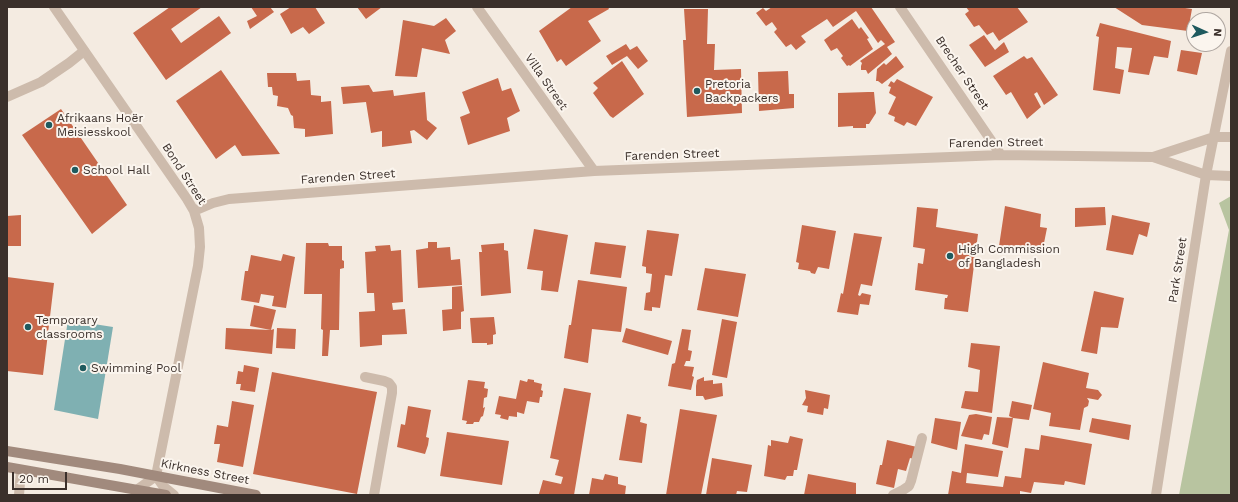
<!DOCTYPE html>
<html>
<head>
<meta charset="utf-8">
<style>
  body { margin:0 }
  #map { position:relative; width:1238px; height:502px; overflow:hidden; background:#f4ebe1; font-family:"Work Sans",sans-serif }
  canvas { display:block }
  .frame { position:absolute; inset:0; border:8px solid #3b302b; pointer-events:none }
  .north { position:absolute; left:1186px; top:12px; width:40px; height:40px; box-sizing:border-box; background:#fbf5ee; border:1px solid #aea6a0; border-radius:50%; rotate:93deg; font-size:11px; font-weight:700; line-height:16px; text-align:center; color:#3b302b }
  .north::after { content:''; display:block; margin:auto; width:14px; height:18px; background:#1f5a5e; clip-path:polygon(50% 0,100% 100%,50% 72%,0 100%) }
  .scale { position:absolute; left:12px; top:472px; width:55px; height:18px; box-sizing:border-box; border:2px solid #3b302b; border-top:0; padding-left:5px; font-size:12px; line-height:14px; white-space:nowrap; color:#3b302b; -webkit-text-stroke:3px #fbf5ee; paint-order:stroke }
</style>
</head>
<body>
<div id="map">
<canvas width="1238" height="502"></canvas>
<div class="frame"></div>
<div class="north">N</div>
<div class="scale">20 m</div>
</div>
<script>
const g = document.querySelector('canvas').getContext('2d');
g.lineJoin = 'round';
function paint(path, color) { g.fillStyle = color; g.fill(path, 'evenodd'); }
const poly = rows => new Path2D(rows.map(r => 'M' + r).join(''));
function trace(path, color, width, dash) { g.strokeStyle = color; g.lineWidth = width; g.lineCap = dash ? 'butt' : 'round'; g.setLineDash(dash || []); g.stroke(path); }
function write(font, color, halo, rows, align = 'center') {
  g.font = font + ' "Work Sans",sans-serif'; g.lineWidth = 4; g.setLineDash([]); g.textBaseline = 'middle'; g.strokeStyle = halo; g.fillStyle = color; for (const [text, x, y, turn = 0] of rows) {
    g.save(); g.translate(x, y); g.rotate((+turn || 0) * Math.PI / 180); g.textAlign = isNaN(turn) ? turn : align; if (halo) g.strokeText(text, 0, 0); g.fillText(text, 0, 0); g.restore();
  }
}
paint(poly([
  [1231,196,1231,495,1179,495,1229,230,1219,203]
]), '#b8c4a0');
paint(poly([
  [68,320,113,327,98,419,54,410]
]), '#7fb0b2');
paint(poly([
  [170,7,202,7,171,29,181,43,219,16,231,33,166,80,133,33],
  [251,7,270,7,274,12,250,29,247,21,257,16],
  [291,7,315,7,325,23,309,34,303,27,291,34,280,14],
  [357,7,382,7,366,19],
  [572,7,608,7,609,9,588,21,601,41,566,66,561,59,557,62,539,31],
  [772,7,871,7,895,42,887,47,892,54,868,74,866,70,861,70,861,66,862,63,860,61,885,44,881,40,878,43,856,11,833,27,827,19,801,36,806,42,796,50,791,44,786,47,774,32,777,29,772,22,766,26,756,13,763,8,766,11],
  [966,7,1017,7,1028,22,999,41,993,32,987,35,979,25,974,27,965,14,969,11],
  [1114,7,1186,7,1185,8,1192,9,1188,31,1142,25],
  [684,9,708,9,707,44,715,44,714,70,741,69,742,113,687,117,683,40,686,40],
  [446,18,456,31,445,40,450,54,422,48,417,77,395,76,403,20,434,26],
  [852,19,859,29,861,27,869,38,867,39,873,49,850,66,849,65,847,66,841,58,843,56,837,48,831,51,824,40],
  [1100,23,1171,41,1168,58,1154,56,1149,75,1128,72,1132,48,1117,47,1115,68,1124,70,1120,94,1093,90,1099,37,1096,36],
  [984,35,995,50,1004,42,1009,52,985,67,969,45],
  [626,44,630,50,637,46,648,61,638,69,627,56,612,65,606,56],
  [1181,50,1202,53,1197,75,1177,71],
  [896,56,904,67,882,84,878,81,876,81,877,69,884,63,886,65],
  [1024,56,1027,59,1032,57,1058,95,1044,105,1037,92,1034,94,1041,107,1027,119,1011,92,1006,95,993,76],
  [622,61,644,94,613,118,610,116,593,93,598,88,593,83],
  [221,70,280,154,242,156,235,145,216,159,176,101],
  [788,71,789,94,794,94,794,108,759,111,758,72],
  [267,73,296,73,297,81,310,80,311,95,321,96,321,102,331,101,333,134,305,137,305,129,294,128,293,116,291,115,288,108,277,106,278,96,273,95,272,87,268,87],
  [498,78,502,91,511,88,520,111,507,118,510,131,468,145,460,117,470,113,462,92],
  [897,79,933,97,916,126,907,122,904,126,894,121,895,117,888,114,896,97,889,93,891,87,888,86,891,81,894,83],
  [369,85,373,92,393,90,394,96,425,92,427,120,437,128,427,140,414,130,410,131,412,143,382,147,382,131,371,133,366,102,343,104,341,87],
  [868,92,874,92,876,113,869,124,866,124,866,128,853,128,853,126,838,127,838,93],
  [61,109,127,205,92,234,22,135],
  [1005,206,1041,214,1040,227,1047,228,1043,248,1026,245,1025,251,999,246],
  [917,207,938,209,936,227,978,234,968,312,944,309,945,298,947,298,948,295,915,290,918,263,923,264,925,249,913,247],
  [1105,207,1106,225,1075,227,1075,208],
  [21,215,21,246,7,246,7,216],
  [1112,215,1150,223,1147,237,1139,234,1133,255,1106,250],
  [802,225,836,231,829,269,818,267,815,274,811,273,810,271,798,269,799,263,796,262],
  [534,229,568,235,558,292,541,290,543,271,527,269],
  [647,230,679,234,672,276,665,275,660,308,652,307,652,311,644,310,646,293,650,292,652,274,646,273,646,267,642,266],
  [854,233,882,237,872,286,861,284,858,295,860,296,862,293,871,295,869,305,860,304,858,315,837,312,841,293,843,294],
  [428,242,437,242,437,248,450,247,451,260,460,259,462,285,418,288,416,250,428,248],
  [595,242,626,246,621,278,590,274],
  [306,243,328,243,329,246,342,246,342,260,344,261,344,268,340,269,339,330,330,330,328,356,322,356,323,330,321,329,322,294,304,294],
  [504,243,504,250,508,251,511,293,481,296,479,252,482,252,481,245],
  [390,245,391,251,401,250,403,302,392,303,393,310,405,309,407,334,382,335,382,345,360,347,359,312,375,311,374,293,367,293,365,252,376,251,375,246],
  [283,254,295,257,286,308,272,306,274,296,261,294,259,303,241,300,245,271,248,271,251,255,281,261],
  [705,268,746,274,738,317,697,310],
  [7,277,54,283,43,375,7,371],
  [578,280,627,287,621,332,592,329,588,363,564,358,569,325,571,325],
  [462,286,464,311,461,312,461,329,443,331,442,310,452,309,452,287],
  [1094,291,1124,298,1118,328,1101,327,1097,354,1081,351],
  [254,305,276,310,271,330,250,326],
  [494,317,496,334,493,335,493,344,487,345,487,343,472,343,470,318],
  [722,319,737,322,727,378,712,375],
  [226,328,271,330,274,329,272,354,225,349],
  [277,328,296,329,295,349,276,348],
  [626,328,672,341,668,355,622,342],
  [682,329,691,330,688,350,692,351,690,361,686,361,684,366,694,367,692,376,694,377,691,390,668,386,672,364,675,363],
  [971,343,1000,346,992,413,961,408,965,391,978,392,980,370,968,367],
  [1043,362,1089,373,1086,388,1098,390,1102,395,1098,400,1087,398,1089,401,1088,406,1084,408,1080,430,1049,426,1051,413,1033,409],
  [244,365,259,368,255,392,240,390,241,384,236,384,238,371,243,372],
  [272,372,377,392,357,494,253,474],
  [704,377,704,381,713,380,713,384,722,383,723,396,705,400,703,396,696,396,696,386,697,380],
  [528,379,534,380,534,382,542,384,541,390,543,391,542,397,540,397,539,403,527,401,524,414,517,412,517,417,509,416,508,420,500,418,501,415,495,414,499,396,516,399,520,380,527,382],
  [468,380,485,382,484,388,488,389,487,397,484,398,483,408,485,407,483,416,481,417,479,422,474,422,473,424,466,424,467,421,462,420],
  [564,388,591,393,574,495,539,494,543,480,561,484,563,477,555,475,559,460,550,458],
  [805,390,830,395,828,409,824,408,823,415,807,412,808,406,802,405,806,398],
  [232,401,254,405,243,467,217,462,220,444,214,444,217,425,228,427],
  [1012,401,1032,405,1029,420,1013,418,1008,448,992,444,997,417,1013,418,1009,416],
  [408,406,431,410,426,437,429,438,428,445,425,454,397,447,401,424,405,425],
  [680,409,717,415,701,495,666,495],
  [627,414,641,417,640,422,647,424,642,463,619,460],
  [976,414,992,417,989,435,984,434,982,440,961,436,969,415],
  [935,418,961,422,957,450,931,443],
  [1092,418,1131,425,1129,440,1089,432],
  [447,432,509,441,502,485,440,476],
  [1041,435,1092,444,1085,485,1065,481,1064,485,1034,482,1031,493,1020,491,1020,495,948,495,952,471,961,473,965,444,1003,451,998,477,967,473,966,483,1003,487,1005,476,1021,478,1025,448,1039,450],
  [790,436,803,439,797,470,794,470,793,476,787,476,785,480,764,476,768,445,771,446,771,440,788,443],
  [887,440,917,447,914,459,910,458,906,471,898,469,894,488,876,484,880,465,882,465],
  [712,458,752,465,747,492,737,491,736,495,706,495],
  [605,474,618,477,618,484,626,486,625,495,589,495,592,478,603,480],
  [808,474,856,483,856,495,804,495]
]), '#c8694b');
trace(poly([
  [7,97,41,82,69,63,84,51],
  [365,377,384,381,389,383,392,387,392,393,374,495],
  [19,495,21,470],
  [893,495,903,490,909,486,911,481,922,438]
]), '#cdbbac', 10);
trace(poly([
  [54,7,187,199,194,211,199,228,200,247,198,266,156,476,138,489],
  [477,7,594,171],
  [900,7,1001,155],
  [1153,157,1206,175,1231,176],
  [194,211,213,203,229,199,594,171,1001,155,1153,157,1214,137,1231,137],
  [156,476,163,486,174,495],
  [1156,495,1206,175,1231,51]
]), '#cdbbac', 10);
trace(poly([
  [7,451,120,469,256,495],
  [7,467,166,495]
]), '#a18a7d', 10);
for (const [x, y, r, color] of [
  [697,91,4,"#1f5a5e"],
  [49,125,4,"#1f5a5e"],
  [75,170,4,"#1f5a5e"],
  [950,256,4,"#1f5a5e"],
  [28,327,4,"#1f5a5e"],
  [83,368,4,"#1f5a5e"]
]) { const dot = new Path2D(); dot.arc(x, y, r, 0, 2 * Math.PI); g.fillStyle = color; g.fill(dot); trace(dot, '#fbf5ee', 1.5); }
write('12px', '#3b302b', '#fbf5ee', [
  ["Brecher Street",962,73,56],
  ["Villa Street",546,82,55],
  ["Farenden Street",996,143,-1],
  ["Farenden Street",672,155,-2],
  ["Bond Street",184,174,57],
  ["Farenden Street",348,177,-4],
  ["Park Street",1178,270,-81],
  ["Kirkness Street",205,472,11]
]);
write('12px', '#3b302b', '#fbf5ee', [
  ["Pretoria",705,84],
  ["Backpackers",705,98],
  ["Afrikaans Hoër",57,118],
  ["Meisiesskool",57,132],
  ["School Hall",83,170],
  ["High Commission",958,249],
  ["of Bangladesh",958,263],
  ["Temporary",36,320],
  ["classrooms",36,334],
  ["Swimming Pool",91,368]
], 'left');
</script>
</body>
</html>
